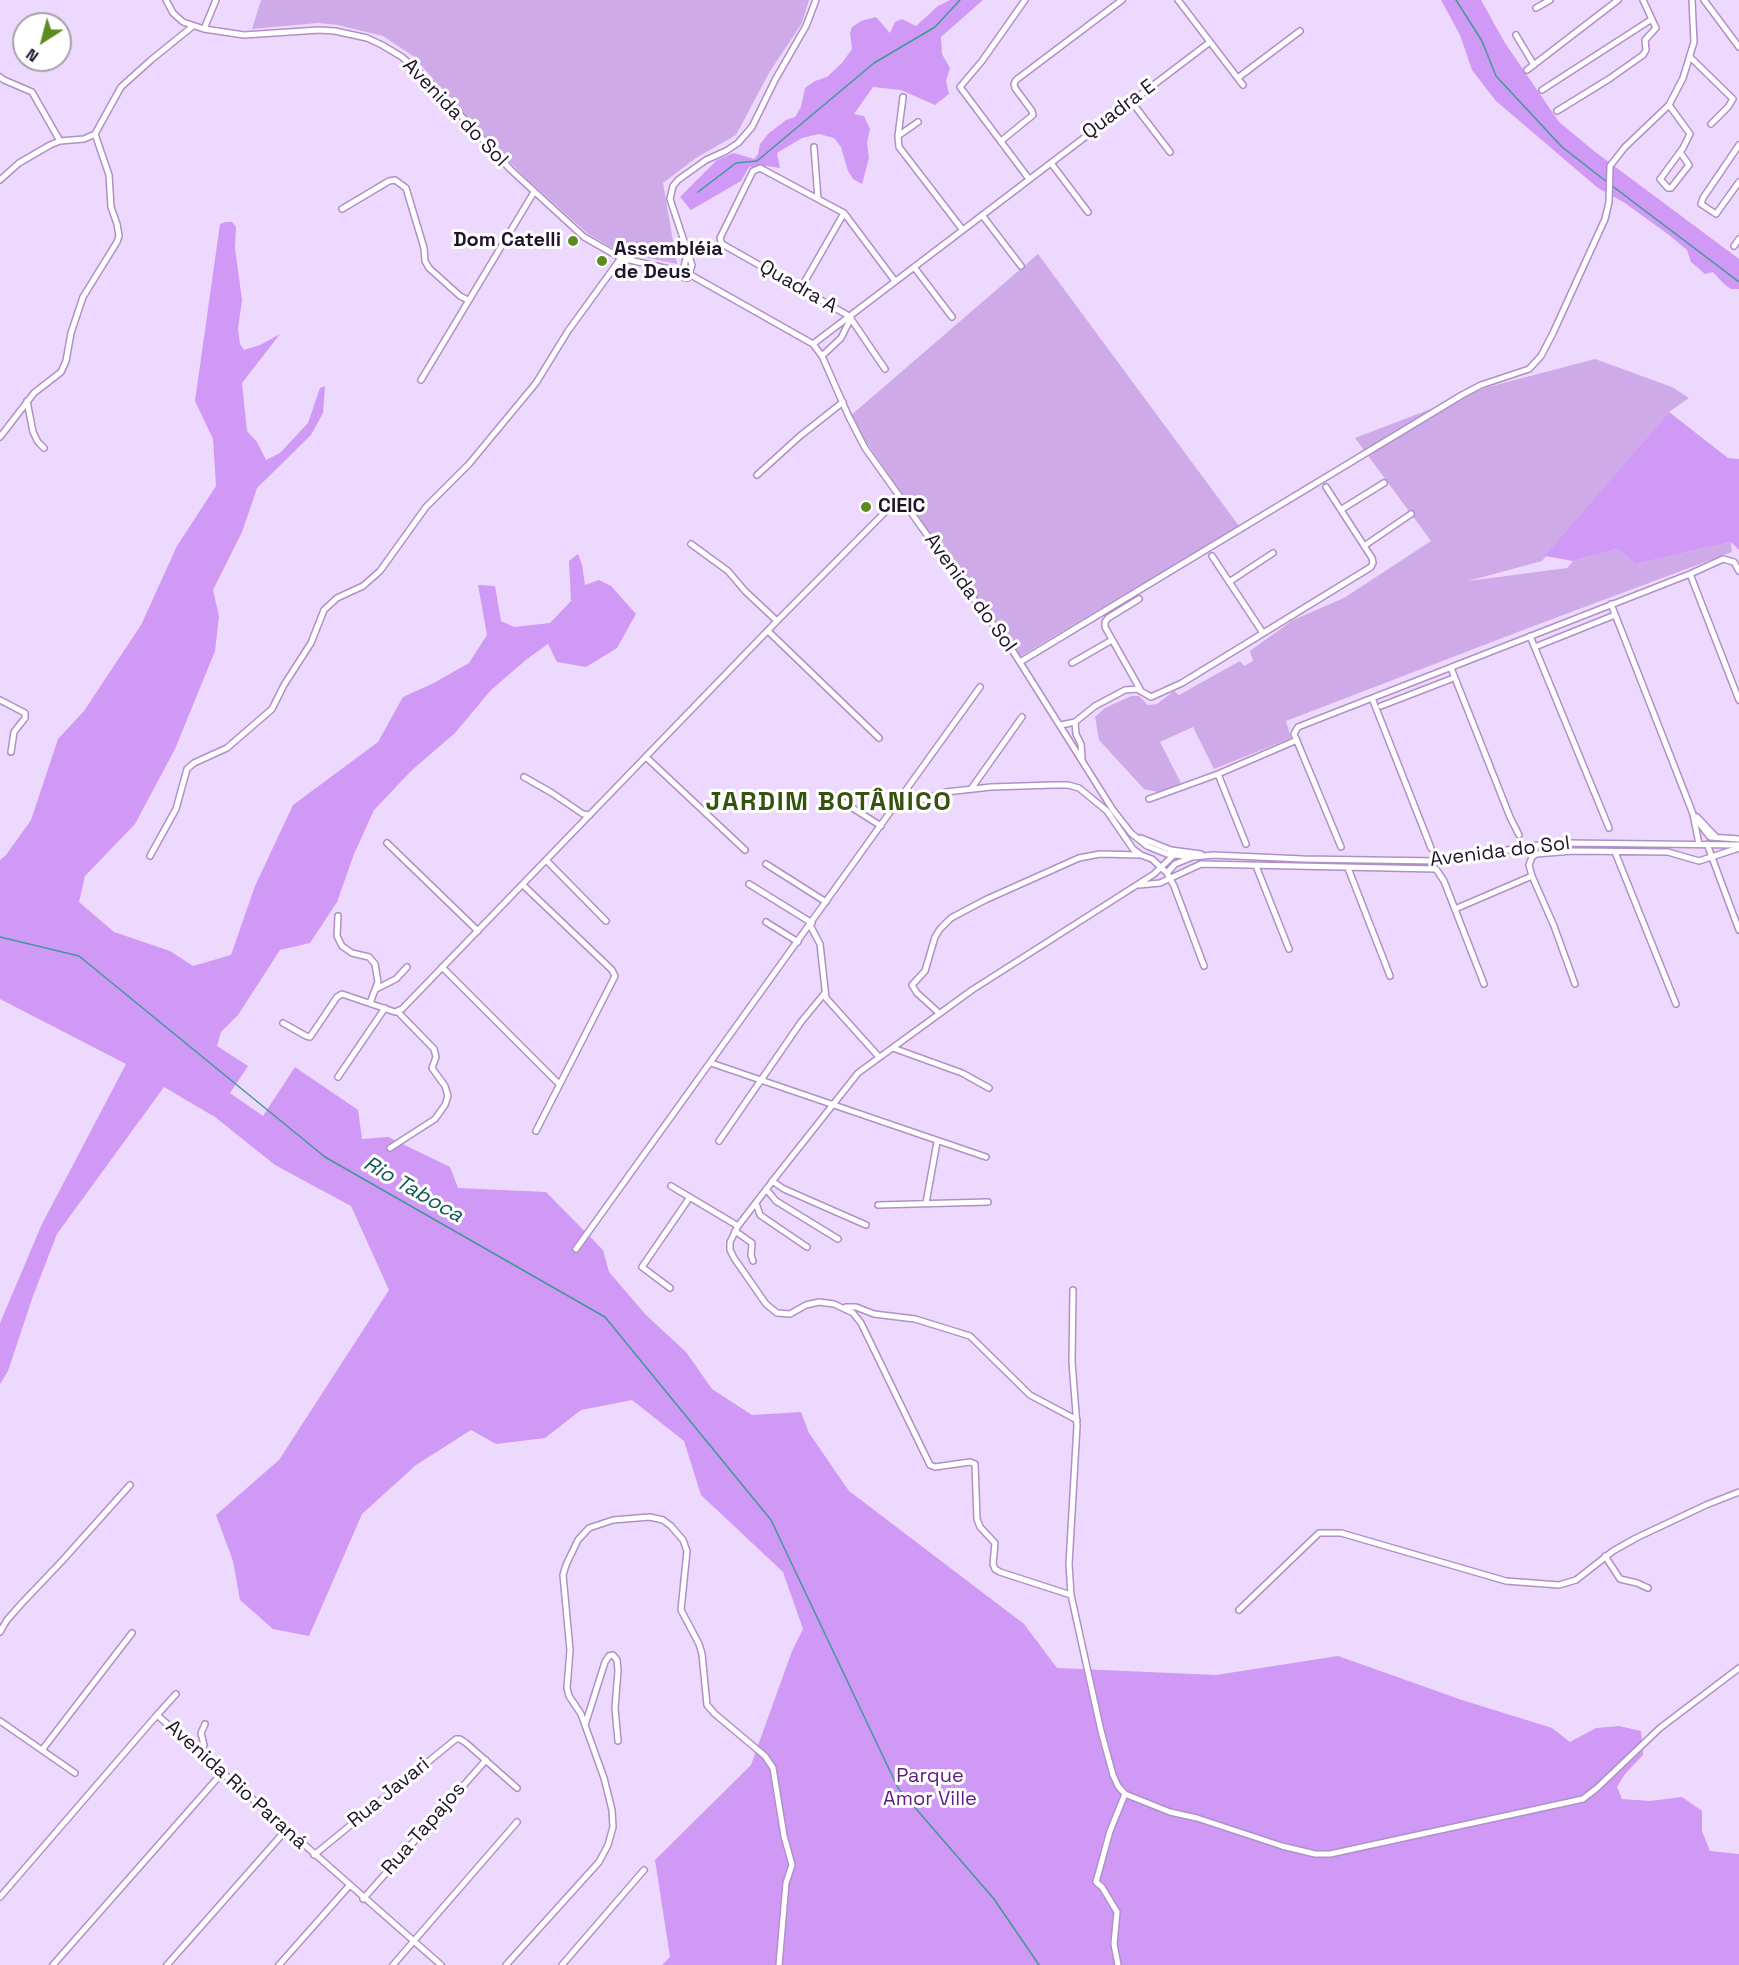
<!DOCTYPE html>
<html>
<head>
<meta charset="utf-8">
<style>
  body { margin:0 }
  #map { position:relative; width:1739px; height:1965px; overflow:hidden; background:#eed9fe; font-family:"Space Grotesk",sans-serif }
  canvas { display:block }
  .north { position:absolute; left:12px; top:12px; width:60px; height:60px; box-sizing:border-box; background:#fff; border:2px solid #a6a1aa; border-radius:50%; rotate:216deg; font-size:16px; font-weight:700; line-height:24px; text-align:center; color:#21142a }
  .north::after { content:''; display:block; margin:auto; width:21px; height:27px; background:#5c8b1f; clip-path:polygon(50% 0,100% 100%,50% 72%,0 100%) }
</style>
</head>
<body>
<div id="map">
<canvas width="1739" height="1965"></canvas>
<div class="north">N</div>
</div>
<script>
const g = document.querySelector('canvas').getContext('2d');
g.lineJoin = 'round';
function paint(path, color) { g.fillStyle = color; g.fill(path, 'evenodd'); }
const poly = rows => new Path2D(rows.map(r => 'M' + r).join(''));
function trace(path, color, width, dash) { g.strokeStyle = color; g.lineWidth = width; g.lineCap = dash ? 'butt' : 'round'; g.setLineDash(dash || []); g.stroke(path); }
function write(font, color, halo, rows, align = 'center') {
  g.font = font + ' "Space Grotesk",sans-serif'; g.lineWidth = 6; g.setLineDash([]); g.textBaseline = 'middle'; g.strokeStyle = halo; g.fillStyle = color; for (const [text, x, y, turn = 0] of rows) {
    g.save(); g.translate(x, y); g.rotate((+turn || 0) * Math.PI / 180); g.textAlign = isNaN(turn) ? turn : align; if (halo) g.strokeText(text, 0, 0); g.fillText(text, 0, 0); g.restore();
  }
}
paint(poly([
  [261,0,809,0,802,23,769,73,736,135,696,158,663,183,677,264,619,252,588,234,527,179,487,140,413,56,383,36,338,25,318,23,252,29],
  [1038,254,1239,526,1016,659,849,417],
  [1595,359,1672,387,1689,398,1669,412,1542,561,1468,581,1567,568,1573,561,1617,549,1636,564,1731,542,1732,552,1531,627,1286,721,1291,738,1214,769,1193,727,1160,742,1181,783,1158,792,1144,789,1099,740,1095,717,1105,708,1131,696,1139,696,1148,705,1157,704,1174,691,1179,695,1240,661,1244,666,1253,661,1250,651,1293,620,1344,598,1431,541,1355,438,1488,387]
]), '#cfaae9');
paint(poly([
  [950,0,983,0,941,37,942,54,950,68,946,81,949,94,935,105,901,90,873,87,854,114,864,116,870,129,867,143,869,158,862,184,853,179,848,171,841,147,834,138,819,134,802,138,777,153,780,168,767,166,749,167,741,181,691,210,680,197,717,160,734,153,754,159,758,154,760,144,768,134,786,120,795,117,801,107,805,88,815,81,827,77,842,63,852,49,850,33,852,27,861,21,876,17,890,33,895,22,902,19,916,26,938,6],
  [1441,0,1481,0,1505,43,1559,122,1594,151,1739,259,1739,289,1731,289,1724,284,1713,272,1705,274,1691,262,1687,250,1669,235,1625,203,1598,188,1496,101,1472,70,1460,35],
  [226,222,232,222,236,227,235,248,242,300,238,329,240,344,244,350,260,345,280,334,242,383,247,431,257,442,266,460,280,453,308,423,320,388,325,386,323,413,311,435,257,488,242,532,213,590,219,616,215,651,175,749,135,824,85,876,79,902,114,932,170,951,193,966,231,955,255,886,293,805,378,742,403,697,434,683,469,663,487,635,478,585,495,586,501,621,514,627,550,623,571,601,569,561,578,554,582,565,585,585,599,580,611,586,636,614,617,648,586,667,557,662,548,644,527,659,491,690,455,733,412,770,374,810,354,854,337,902,310,943,280,950,238,1015,221,1032,217,1046,248,1066,230,1093,263,1116,295,1067,358,1110,362,1139,388,1137,450,1167,458,1188,546,1192,603,1250,609,1272,646,1315,686,1352,712,1389,752,1415,801,1412,809,1433,849,1491,1024,1624,1057,1668,1216,1675,1338,1656,1462,1700,1552,1728,1570,1742,1596,1728,1619,1726,1641,1731,1643,1755,1625,1774,1617,1787,1622,1799,1650,1801,1682,1797,1702,1811,1702,1831,1710,1851,1739,1854,1739,1965,662,1965,670,1957,655,1860,751,1765,792,1651,803,1629,783,1572,701,1495,684,1441,632,1400,581,1410,545,1438,496,1444,471,1430,416,1465,362,1514,309,1636,273,1629,240,1600,233,1561,216,1515,279,1460,389,1290,351,1206,275,1165,215,1117,164,1087,57,1234,33,1296,8,1371,0,1384,0,1323,42,1224,126,1064,0,999,0,860,6,855,31,820,58,739,84,711,141,625,177,546,216,486,213,439,195,401,220,224],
  [1669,412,1728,458,1739,459,1739,550,1731,542,1636,564,1617,549,1573,561,1545,556]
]), '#cf99f5');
trace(poly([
  [1456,0,1482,41,1496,76,1562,147,1607,182],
  [1611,185,1739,282],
  [698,192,736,163,757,161,874,63,935,27,960,0],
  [0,937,79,956,325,1157,605,1317,771,1520,898,1788,994,1899,1039,1965]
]), '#419799', 1.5);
const minor = poly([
  [166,0,173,13,183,22,204,29,244,35,319,30,335,31,367,38,382,45,402,57,428,80,511,170,584,237,621,258,682,272],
  [1025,0,982,61,960,87,1029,179],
  [1178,0,1243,85],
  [1704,0,1739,47],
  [1536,8,1550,0],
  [204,29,216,0],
  [1516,35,1534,65],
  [1690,57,1733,99,1728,107,1711,124],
  [1527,70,1618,0],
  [0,77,4,80,32,92,60,141],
  [1239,77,1300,31],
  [1542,90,1652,19],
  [903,97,898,136,899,147,962,229],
  [1131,101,1170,152],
  [1669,105,1690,134,1683,148,1661,178,1660,179,1668,188,1671,188,1689,165,1680,152],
  [1557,111,1609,79,1643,55,1646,50,1645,40,1656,28,1643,0],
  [898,136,918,122],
  [1001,141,1033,115,1032,111,1015,88,1014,84,1016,80,1122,0],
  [1739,145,1703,198,1701,204,1716,214,1739,182],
  [814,147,818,199],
  [1051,163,1088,212],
  [0,180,19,163,50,145,60,141,84,139,95,134,121,87,151,60,193,26],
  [342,209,389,181,395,180,406,188,424,248,425,261,429,268,460,296,468,300],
  [982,215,1021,266],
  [1734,246,1739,239],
  [914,267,952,317],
  [683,271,687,254],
  [684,271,682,277,688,278,692,265,670,199,673,186,678,180,706,160,726,151,738,143,752,127,775,80,806,26,816,0],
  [689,274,813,344,822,356,849,417,865,448,957,577,1009,645,1113,810,1131,833,1147,846,1167,854,1193,857,1214,855],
  [801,288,844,213],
  [813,344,1210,42],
  [822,356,841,338,851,318],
  [885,369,849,316,722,244,720,238,753,171,760,168,844,213,895,281],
  [421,380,534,192],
  [27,401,33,432,38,442,44,448],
  [0,437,34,393,61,372,66,361,71,333,83,297,117,242,119,236,117,224,111,207,109,175,95,134],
  [757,475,800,436,843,402],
  [1342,509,1384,483],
  [691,544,728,571,745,591,777,621],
  [1364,546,1411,514],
  [1212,556,1263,633],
  [1690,574,1739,700],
  [1229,582,1273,553],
  [1139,599,1108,618,1105,622,1105,627,1140,689],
  [1611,604,1693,814,1699,844],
  [768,631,879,738],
  [1530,636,1609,828],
  [1535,647,1615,615],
  [1020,662,1462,395,1481,385,1529,369,1541,356,1553,333,1605,219,1609,202,1610,166,1625,147,1669,105,1683,78,1694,42,1692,0],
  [1072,663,1112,640],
  [1451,668,1510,817,1519,835],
  [1372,698,1431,848],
  [0,700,25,713,25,718,14,732,11,752],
  [1381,706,1451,679],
  [1075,722,1076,734,1081,744,1082,758],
  [1061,725,1075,722,1095,706,1125,690,1137,689,1151,697,1182,683,1371,567,1373,563,1372,558,1326,487],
  [646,757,745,850],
  [1218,774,1246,844],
  [524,777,552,793,583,814,590,815],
  [971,789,1022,717],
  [829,793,881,826],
  [1149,799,1218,774,1297,740],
  [897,804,907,804,946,792,991,787,1053,785,1068,785,1079,788,1107,811,1133,849,1141,855,1152,859,1167,873,1174,886,1204,966],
  [1697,817,1716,837],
  [1696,819,1710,837,1739,839],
  [1141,838,1171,850,1201,854],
  [387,843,478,931],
  [1707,844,1739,930],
  [1341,847,1294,734,1298,727,1690,574,1723,559,1734,562,1739,571],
  [1615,852,1676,1004],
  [1213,855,1303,859,1436,861,1456,860,1528,846,1565,843,1739,845],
  [150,856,176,809,187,769,194,763,227,748,272,709,284,685,311,643,324,610,337,598,363,586,380,571,426,507,469,464,536,383,568,331,621,258],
  [546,860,606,921],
  [766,864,826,902],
  [1256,866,1289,949],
  [1348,868,1390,976],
  [1167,873,1175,864,1190,858],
  [1532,876,1554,926,1575,984],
  [749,884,812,923],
  [523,885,612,970,615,976,536,1131],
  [1139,885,1160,883,1201,864,1436,869,1444,881,1484,984],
  [1455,909,1532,876,1529,865,1532,857,1536,854,1573,851,1668,852,1699,861,1739,848],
  [338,916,337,936,342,946,352,953,369,957,375,964,378,982,370,1003],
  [766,922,798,942],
  [810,925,820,944,826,998,879,1057],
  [442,967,559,1084],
  [376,989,396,979,407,967],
  [939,1013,917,993,912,985,925,971,935,937,940,929,951,918,985,900,1079,858,1100,854,1139,855],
  [283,1023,306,1036,310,1037,337,997,342,994,395,1012,402,1009,777,621,900,497],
  [893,1048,962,1073,989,1088],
  [711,1063,986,1157],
  [338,1077,385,1008],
  [719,1141,801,1022,824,994],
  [390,1148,435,1119,445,1105,448,1096,445,1086,432,1068,436,1057,434,1049,398,1012],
  [772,1181,784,1189,866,1225],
  [671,1186,738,1226],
  [766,1189,776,1201,838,1239],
  [756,1203,760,1215,807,1247],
  [926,1203,937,1142],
  [878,1205,988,1202],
  [735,1231,752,1243,751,1255,753,1261],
  [576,1249,980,687],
  [670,1288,642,1267,690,1197],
  [1073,1290,1072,1362,1077,1426,1069,1564,1071,1595,1101,1731,1113,1775,1118,1786,1125,1794,1170,1812,1197,1818,1282,1846,1315,1854,1330,1854,1583,1799,1597,1788,1660,1728,1739,1668],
  [846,1307,856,1307,874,1314,915,1319,970,1336,1030,1395,1077,1420],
  [1605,1556,1620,1579,1637,1583,1648,1588],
  [1071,1595,1000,1572,995,1569,993,1564,995,1543,980,1527,977,1519,975,1464,970,1462,935,1467,930,1465,861,1323,853,1313,834,1304,819,1302,806,1305,790,1314,777,1313,766,1304,734,1258,730,1250,730,1242,738,1226,778,1174,858,1073,972,990,1154,874,1177,852],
  [1239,1610,1319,1533,1341,1533,1506,1581,1559,1585,1576,1580,1613,1551,1636,1538,1706,1505,1739,1492],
  [0,1632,7,1620,22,1603,62,1561,130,1485],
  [157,1715,176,1694],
  [0,1721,75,1773],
  [585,1725,605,1662,609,1656,613,1655,617,1660,618,1671,615,1708,618,1741],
  [42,1750,132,1633],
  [200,1753,204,1745,201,1733,205,1724],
  [314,1855,456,1739,460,1739,466,1743,517,1788],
  [0,1897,157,1715,441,1965],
  [363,1899,486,1760],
  [53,1965,222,1773],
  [167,1965,286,1830],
  [279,1965,349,1886],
  [393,1965,517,1822],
  [506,1965,599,1862,608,1845,613,1827,612,1810,604,1778,581,1714,569,1696,567,1688,570,1650,563,1575,566,1565,578,1540,589,1528,613,1520,650,1517,663,1520,671,1526,683,1540,687,1551,681,1610,699,1644,702,1654,707,1705,715,1714,765,1756,773,1768,784,1836,792,1865,786,1883,779,1965],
  [562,1965,644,1870],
  [1118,1965,1114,1944,1117,1912,1102,1887,1096,1882,1110,1831,1125,1794]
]);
trace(minor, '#b18fc9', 8);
trace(minor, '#fff', 5);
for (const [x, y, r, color] of [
  [573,241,6,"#5c8b1f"],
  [602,261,6,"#5c8b1f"],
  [866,507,6,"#5c8b1f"]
]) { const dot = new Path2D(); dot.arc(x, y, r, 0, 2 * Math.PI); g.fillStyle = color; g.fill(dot); trace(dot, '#fff', 2); }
write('20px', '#21142a', '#fff', [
  ["Quadra E",1119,110,-37],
  ["Avenida do Sol",455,113,46],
  ["Quadra A",798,287,30],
  ["Avenida do Sol",970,593,54],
  ["Avenida do Sol",1500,852,-7],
  ["Avenida Rio Paraná",236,1785,42],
  ["Rua Javari",389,1793,-39],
  ["Rua Tapajos",424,1829,-49]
]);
write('bold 20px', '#21142a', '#fff', [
  ["Dom Catelli",561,241,"right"],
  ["Assembléia",614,250],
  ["de Deus",614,273],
  ["CIEIC",878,507]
], 'left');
write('20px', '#621b87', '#fff', [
  ["Parque",930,1777],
  ["Amor Ville",930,1800]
]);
write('italic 21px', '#0c5754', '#fff', [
  ["Rio Taboca",413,1190,30]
]);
g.letterSpacing = '1.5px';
write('bold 26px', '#35530e', '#fff', [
  ["JARDIM BOTÂNICO",829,803]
]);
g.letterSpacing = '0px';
</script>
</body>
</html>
